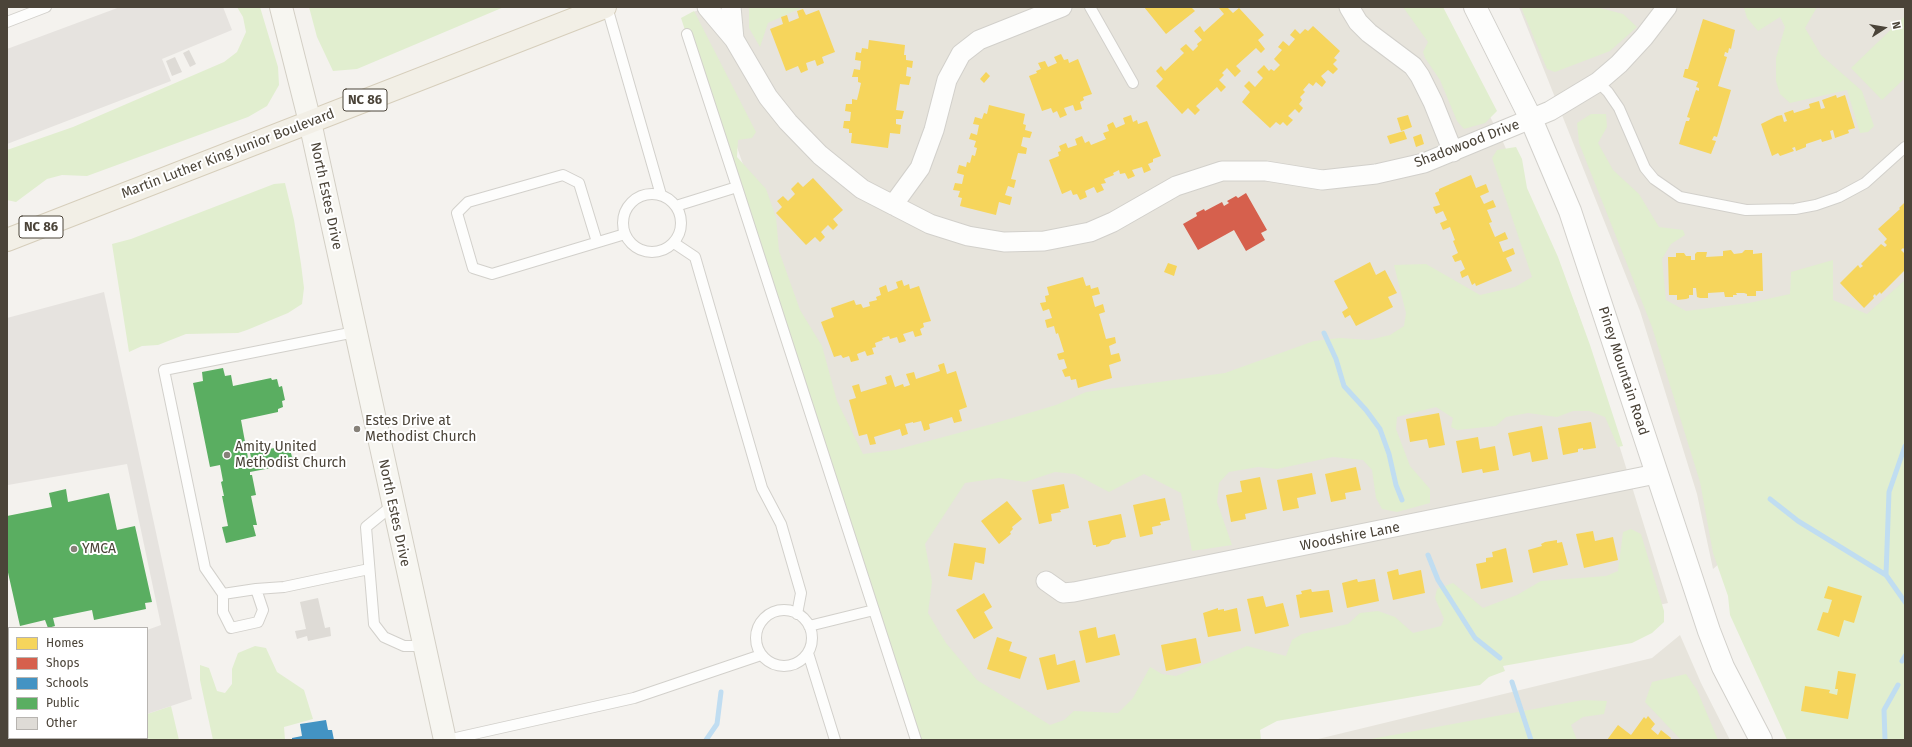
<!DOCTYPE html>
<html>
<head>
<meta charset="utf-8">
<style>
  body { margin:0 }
  #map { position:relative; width:1912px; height:747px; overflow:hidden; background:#f4f2ee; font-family:"Fira Sans",sans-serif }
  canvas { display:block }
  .frame { position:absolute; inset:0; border:8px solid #4b4439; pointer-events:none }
  .legend { position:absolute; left:8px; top:627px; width:140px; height:112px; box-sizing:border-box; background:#fff; border:1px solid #b7b4b0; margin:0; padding:5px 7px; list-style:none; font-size:12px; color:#4b4439 }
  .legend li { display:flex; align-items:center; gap:8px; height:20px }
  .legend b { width:20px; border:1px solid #b7b4b0 }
  .north { position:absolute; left:1864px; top:8px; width:40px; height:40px; -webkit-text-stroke:3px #fff; paint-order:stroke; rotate:78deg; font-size:11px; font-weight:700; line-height:16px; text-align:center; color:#4b4439 }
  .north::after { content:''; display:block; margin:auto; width:14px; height:18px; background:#4b4439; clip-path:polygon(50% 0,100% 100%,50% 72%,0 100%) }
</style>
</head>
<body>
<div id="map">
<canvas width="1912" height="747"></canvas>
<div class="frame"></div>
<ul class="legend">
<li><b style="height:11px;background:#f6d55c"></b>Homes</li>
<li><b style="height:11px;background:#d6604d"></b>Shops</li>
<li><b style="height:11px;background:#4393c3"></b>Schools</li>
<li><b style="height:11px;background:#5aae61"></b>Public</li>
<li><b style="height:11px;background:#dedbd6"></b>Other</li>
</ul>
<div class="north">N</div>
</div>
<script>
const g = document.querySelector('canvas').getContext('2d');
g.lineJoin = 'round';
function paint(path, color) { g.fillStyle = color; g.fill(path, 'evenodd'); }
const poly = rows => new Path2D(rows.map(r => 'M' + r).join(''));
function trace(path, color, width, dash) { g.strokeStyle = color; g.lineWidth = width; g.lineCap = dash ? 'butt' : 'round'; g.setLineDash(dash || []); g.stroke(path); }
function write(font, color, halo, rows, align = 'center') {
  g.font = font + ' "Fira Sans",sans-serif'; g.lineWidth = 4; g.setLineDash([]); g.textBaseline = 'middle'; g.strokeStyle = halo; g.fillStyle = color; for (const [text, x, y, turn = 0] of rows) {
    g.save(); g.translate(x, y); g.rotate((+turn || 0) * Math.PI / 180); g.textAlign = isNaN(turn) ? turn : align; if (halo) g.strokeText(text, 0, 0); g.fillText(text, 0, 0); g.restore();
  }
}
paint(poly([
  [706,7,1434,7,1503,142,1577,309,1668,603,1056,740,949,740,854,488,691,13],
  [1519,7,1905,7,1905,403,1713,569,1697,494,1640,311],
  [1680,635,1701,683,1730,740,1314,740,1652,658]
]), '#e7e4dc');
paint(poly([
  [237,7,260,7,278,67,279,85,267,106,248,117,87,176,62,175,47,179,16,202,7,200,7,150,73,127,224,62,237,52,246,32,243,17],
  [309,7,504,7,357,69,333,71,317,37],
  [749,7,803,7,768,23,760,47,749,28],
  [1403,7,1443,7,1497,111,1485,123,1464,129,1457,121,1440,80,1425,58,1423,52,1428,42],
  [1521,7,1596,7,1623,14,1637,27,1610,51,1555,72,1547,69],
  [1817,7,1805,28,1821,55,1862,91,1874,126,1868,132,1860,133,1847,90,1790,103,1780,94,1776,81,1776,58,1785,27,1780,17,1758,31,1747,18,1744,8],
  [694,11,756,132,752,138,738,140,737,157,766,189,776,217,779,251,800,310,822,346,837,401,863,454,895,450,992,424,1056,405,1086,392,1225,373,1314,341,1340,338,1369,340,1390,335,1404,326,1406,313,1394,265,1426,264,1480,295,1515,287,1532,277,1492,158,1497,150,1516,147,1522,159,1527,188,1558,257,1590,345,1623,446,1618,447,1605,417,1589,411,1573,411,1557,417,1528,413,1506,417,1496,426,1457,430,1451,427,1453,418,1436,407,1397,417,1396,429,1410,466,1430,489,1430,503,1397,512,1382,509,1376,498,1372,470,1363,460,1333,457,1277,469,1258,467,1229,472,1219,483,1217,502,1232,545,1192,551,1181,493,1144,474,1109,492,1075,474,1055,472,1025,482,999,478,965,483,925,544,932,582,928,613,946,643,977,680,1050,725,1064,720,1074,711,1118,713,1133,698,1150,667,1162,674,1176,676,1247,646,1286,656,1292,640,1302,634,1348,624,1360,613,1378,611,1395,617,1413,633,1441,626,1444,619,1435,598,1437,589,1453,583,1483,608,1517,595,1541,581,1606,576,1618,571,1623,532,1631,529,1641,534,1664,611,1664,622,1652,633,1632,643,1503,666,1505,671,1489,677,1480,685,1277,721,1260,730,1261,740,919,740,681,18],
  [1905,16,1905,78,1882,100,1851,68],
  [1591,114,1606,114,1607,127,1598,143,1613,170,1639,194,1659,227,1683,230,1685,235,1671,244,1662,259,1666,300,1686,311,1749,303,1790,294,1791,272,1833,260,1833,300,1867,314,1905,280,1905,740,1787,740,1730,615,1728,596,1713,553,1700,482,1652,327,1579,143,1577,123],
  [285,183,294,220,301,264,304,288,302,304,288,313,247,330,238,333,186,334,158,345,142,346,129,352,112,244,131,239,274,184],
  [255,646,266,648,277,672,304,690,313,719,284,727,285,740,213,740,200,680,200,665,209,668,217,691,225,693,232,684,232,669,238,653],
  [1686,674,1697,690,1718,740,1681,740,1645,702,1652,682],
  [7,687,9,687,9,738,147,738,147,714,171,706,179,740,7,740],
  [1583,700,1607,701,1604,714,1583,717,1571,725,1577,740,1366,740]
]), '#e1eecf');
paint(poly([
  [120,7,223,7,232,30,162,59,171,81,7,144,7,49],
  [104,292,192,699,147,714,147,630,161,625,127,464,8,485,7,478,7,318]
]), '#e6e3df');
paint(poly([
  [1144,7,1191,7,1195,11,1166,34],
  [1221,7,1227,7,1233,13,1239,8,1264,35,1258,40,1265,49,1261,53,1256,48,1236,66,1241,71,1235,77,1227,68,1222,73,1224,75,1219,80,1226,87,1221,92,1217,87,1196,106,1200,110,1195,115,1188,108,1182,114,1156,86,1163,79,1156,71,1161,66,1165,71,1184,53,1180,49,1186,44,1193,51,1198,46,1197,44,1202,40,1194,31,1200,26,1204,32,1224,14,1219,8],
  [803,9,806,15,819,10,835,52,822,57,824,63,817,66,815,60,806,63,808,70,801,73,798,66,786,71,770,29,783,24,781,17,787,15,789,22,799,18,797,11],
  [1703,19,1735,30,1731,49,1729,48,1728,53,1725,52,1724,56,1727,57,1718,86,1731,90,1717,137,1714,136,1712,140,1716,141,1711,154,1679,144,1686,121,1689,121,1690,118,1687,117,1696,90,1699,91,1699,88,1696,87,1698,82,1683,77,1685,69,1688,69],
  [1313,26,1340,51,1334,58,1337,60,1333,64,1338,69,1333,74,1328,70,1321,76,1326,82,1322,87,1316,82,1313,86,1309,83,1303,90,1305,92,1300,97,1302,100,1299,104,1303,108,1299,113,1295,109,1288,116,1293,120,1287,126,1283,122,1280,125,1276,122,1270,128,1242,102,1250,92,1244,86,1249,81,1255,87,1263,78,1257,72,1264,65,1269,71,1271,69,1274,71,1280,65,1274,59,1282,50,1278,47,1283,41,1289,46,1295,39,1290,35,1295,29,1300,34,1305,29,1308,31],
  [869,40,905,45,904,55,906,55,906,60,913,61,912,68,907,67,906,76,911,77,909,85,900,84,896,110,904,111,902,119,896,119,896,124,901,125,900,134,890,133,888,148,851,143,852,133,849,133,849,129,843,128,844,121,850,121,851,112,845,111,846,104,852,104,852,99,857,100,859,92,861,83,858,82,858,77,852,77,854,69,860,70,861,61,855,60,856,52,861,53,862,48,868,49],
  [1061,54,1064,60,1068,59,1069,63,1078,59,1092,94,1083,97,1084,100,1080,102,1082,109,1075,111,1073,105,1064,108,1067,115,1060,118,1057,111,1053,113,1051,108,1042,111,1029,76,1037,73,1036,71,1041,69,1038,63,1045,61,1048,67,1057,63,1054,57],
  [986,72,990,76,984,83,980,79],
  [1836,95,1837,98,1845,95,1855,128,1848,130,1849,133,1835,138,1833,130,1830,131,1832,139,1822,142,1821,139,1806,144,1806,147,1796,151,1795,147,1792,148,1794,151,1780,156,1778,153,1772,156,1761,124,1777,116,1782,115,1784,122,1787,121,1784,113,1793,110,1794,113,1810,108,1809,104,1819,101,1821,109,1825,108,1822,100],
  [989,105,1025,114,1023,124,1026,125,1025,130,1032,132,1030,138,1023,137,1021,146,1027,148,1026,154,1018,153,1011,179,1016,180,1014,188,1008,186,1005,195,1012,197,1010,205,999,202,996,215,960,206,962,198,958,197,960,191,953,190,955,183,962,184,964,175,957,173,959,165,966,167,967,162,970,163,972,155,975,156,977,148,974,147,976,141,969,139,971,133,977,135,979,125,973,124,975,117,982,119,984,113,987,114],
  [1131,115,1133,122,1137,120,1138,124,1147,121,1161,156,1153,159,1153,162,1148,164,1151,170,1144,173,1142,167,1132,170,1135,176,1128,179,1125,173,1120,174,1119,170,1113,173,1114,175,1104,179,1106,183,1101,184,1104,190,1097,193,1094,187,1085,191,1087,197,1080,200,1077,194,1073,195,1071,190,1062,194,1049,160,1059,156,1058,152,1061,151,1059,146,1066,143,1068,148,1077,145,1075,139,1082,136,1085,143,1089,141,1091,145,1106,139,1103,133,1109,131,1107,125,1113,122,1116,128,1125,124,1123,118],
  [1408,115,1412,127,1401,131,1397,118],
  [1404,131,1407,139,1390,144,1387,136],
  [1421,134,1424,144,1416,147,1413,137],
  [1471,175,1476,188,1486,184,1489,192,1480,196,1484,204,1493,200,1496,207,1487,210,1492,222,1489,223,1495,237,1505,232,1508,239,1499,242,1503,252,1513,248,1515,254,1506,258,1512,271,1476,286,1475,283,1472,285,1468,275,1462,278,1460,272,1465,269,1461,260,1455,262,1452,256,1458,253,1453,241,1455,240,1450,227,1443,230,1440,223,1447,220,1443,211,1436,214,1433,207,1440,205,1435,193,1439,191,1439,189],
  [813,178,843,210,833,219,838,225,833,230,828,225,821,232,825,237,820,242,815,237,806,245,776,213,782,207,777,201,783,196,788,201,795,194,791,189,798,182,803,187],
  [1905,202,1905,250,1903,248,1901,250,1905,254,1905,270,1881,294,1880,292,1876,296,1875,294,1873,296,1874,298,1864,308,1840,283,1858,265,1860,268,1863,266,1861,264,1881,244,1885,247,1887,245,1884,242,1887,239,1878,229,1900,209,1899,208],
  [1731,250,1734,254,1742,253,1745,250,1753,250,1753,254,1762,253,1763,291,1756,291,1756,296,1747,296,1747,294,1744,293,1736,293,1737,295,1733,295,1733,297,1725,297,1724,292,1708,293,1708,298,1700,298,1697,297,1696,288,1693,288,1693,295,1689,295,1689,298,1686,299,1677,300,1677,295,1669,295,1668,257,1676,257,1676,253,1684,253,1686,256,1691,256,1691,260,1695,260,1695,254,1697,252,1707,252,1706,257,1723,256,1723,251],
  [1370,262,1376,275,1385,270,1397,293,1388,297,1393,307,1356,326,1350,315,1345,318,1342,312,1348,308,1334,281],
  [1168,263,1177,266,1174,276,1164,272],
  [1083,277,1086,286,1090,285,1091,289,1098,287,1100,294,1092,296,1095,307,1103,304,1105,312,1099,314,1106,339,1115,337,1116,343,1109,346,1111,355,1119,353,1121,361,1109,365,1112,378,1078,388,1076,379,1071,380,1070,376,1065,377,1062,370,1067,368,1064,359,1059,360,1057,354,1064,352,1058,333,1056,334,1054,326,1047,328,1045,320,1052,318,1049,309,1043,311,1040,303,1046,302,1045,296,1049,295,1047,287],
  [902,280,904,286,909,284,910,289,919,286,931,321,923,323,924,327,920,329,922,335,915,337,913,331,903,334,906,341,899,343,897,337,890,339,889,336,882,338,883,340,875,343,876,347,872,348,874,354,867,356,865,351,857,354,859,360,851,362,849,356,843,358,841,355,834,357,821,322,834,317,831,308,854,300,856,305,861,304,863,308,870,306,869,302,877,300,876,297,881,295,879,288,886,285,888,292,898,288,896,282],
  [944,363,947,374,956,371,967,407,959,410,962,421,954,423,952,417,929,424,930,429,924,431,921,421,913,423,913,422,905,424,908,434,902,436,900,429,874,437,876,444,870,445,867,434,859,436,849,400,856,398,852,386,859,384,861,392,887,384,885,377,891,375,895,387,903,384,904,387,910,385,906,374,914,372,916,379,940,371,938,365],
  [1439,413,1445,445,1429,448,1427,439,1410,442,1406,419],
  [1591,422,1596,448,1583,450,1583,448,1578,449,1578,452,1563,455,1558,428],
  [1542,426,1548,459,1532,462,1530,452,1513,456,1508,433],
  [1478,437,1480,449,1495,446,1499,470,1483,473,1482,469,1462,473,1456,441],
  [1356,467,1361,490,1345,493,1346,499,1331,502,1325,474],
  [1312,473,1316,494,1297,498,1299,508,1283,511,1277,480],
  [1260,477,1267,509,1245,514,1246,519,1231,522,1226,495,1242,492,1240,481],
  [1064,484,1069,508,1060,510,1061,512,1051,514,1052,521,1039,524,1032,490],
  [1165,498,1170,520,1160,522,1161,525,1152,527,1153,534,1140,537,1133,505],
  [1007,501,1022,519,1012,527,1013,529,1010,532,1011,534,999,544,981,521],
  [1121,514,1126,537,1112,540,1109,544,1096,547,1096,545,1093,545,1088,521],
  [1593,531,1595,541,1613,537,1618,560,1584,568,1576,534],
  [1557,540,1557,543,1562,542,1568,565,1533,573,1528,550,1542,546,1541,544,1545,542],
  [954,543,986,548,984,564,975,562,972,580,948,576],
  [1506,548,1513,582,1481,589,1476,564,1486,562,1486,558,1493,557,1492,552],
  [1398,569,1399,575,1421,570,1425,593,1393,600,1387,572],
  [1357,579,1358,582,1375,579,1379,601,1347,608,1342,583],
  [1828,586,1862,596,1854,623,1844,620,1839,637,1817,630,1823,612,1828,613,1832,600,1824,598],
  [1311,589,1312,592,1329,590,1333,612,1300,618,1296,595,1302,594,1301,591],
  [984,593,992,607,984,612,993,628,974,639,956,610],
  [1263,596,1266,607,1283,603,1289,626,1255,634,1247,599],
  [1218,608,1218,610,1224,609,1224,611,1237,608,1241,631,1208,637,1203,613],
  [1096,627,1098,638,1115,634,1120,655,1086,663,1079,631],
  [997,637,1012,642,1009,651,1027,657,1020,679,987,669],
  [1196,638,1201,663,1166,671,1161,645],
  [1055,654,1057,665,1075,660,1080,682,1047,690,1039,658],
  [1838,671,1856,674,1848,719,1801,711,1805,686,1830,690,1829,693,1837,695,1838,689,1835,689],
  [1648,716,1655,724,1651,729,1658,735,1661,730,1671,738,1670,740,1607,740,1618,725,1631,735,1644,717,1646,719]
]), '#f6d55c');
paint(poly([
  [1246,193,1267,230,1261,233,1265,240,1246,251,1234,230,1198,250,1183,224,1197,216,1196,213,1204,209,1205,211,1222,202,1224,206,1229,203,1227,201,1236,196,1238,198]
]), '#d6604d');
paint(poly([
  [326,720,328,730,332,730,334,740,292,740,292,738,302,736,300,724]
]), '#4393c3');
paint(poly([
  [223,368,225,376,231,375,233,386,271,378,272,380,277,379,279,387,282,386,285,400,282,401,283,407,278,409,278,412,241,420,248,458,251,457,250,453,289,445,292,457,296,456,297,463,250,472,250,475,252,475,256,495,251,496,257,525,253,525,256,536,226,543,222,527,228,526,222,496,224,496,221,482,223,481,220,465,210,467,193,383,203,381,202,372],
  [66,489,68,502,109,493,117,530,135,526,152,602,145,603,146,609,94,620,92,610,53,618,55,626,48,628,45,620,20,626,7,568,7,516,52,507,49,493]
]), '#5aae61');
trace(poly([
  [1324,333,1336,359,1344,386,1366,410,1380,429,1389,454,1396,485,1402,500],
  [1770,499,1798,521,1886,575,1905,602],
  [1428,555,1438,580,1475,638,1500,658],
  [1886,575,1889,492,1905,446],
  [1902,661,1905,656],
  [7,666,9,666],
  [1512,682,1531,740],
  [706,740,717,724,721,692],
  [1885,740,1884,710,1898,685]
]), '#c0ddf1', 5);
paint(poly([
  [189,50,196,64,190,67,183,53],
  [175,57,182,72,172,76,166,61],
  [318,598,325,628,330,627,331,636,308,641,307,636,297,639,295,631,306,629,300,602]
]), '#dedbd6');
const service = poly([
  [607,7,661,195],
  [1090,7,1133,83],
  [7,22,46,7],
  [687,34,737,187],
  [1598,82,1608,92,1619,108,1645,168,1654,179,1680,197,1746,210,1795,209,1816,205,1839,197,1865,183,1905,147],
  '623 223a29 29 0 1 1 58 0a29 29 0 1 1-58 0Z',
  [676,206,737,187,916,740],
  [597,242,579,183,563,175,468,202,457,213,473,268,492,274,625,234],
  [674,243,695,257,762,488,781,524,801,593,797,614],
  [393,505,366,527,374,624,384,637,404,646,423,646],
  [256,589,284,587,369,569],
  [223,594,256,589,263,610,258,622,231,628,223,612,223,594,205,568,164,370,355,332],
  '756 638a28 28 0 1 1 56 0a28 28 0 1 1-56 0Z',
  [809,626,874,610],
  [808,653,835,740],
  [447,740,634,698,761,655]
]);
const minor = poly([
  [707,7,734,39,768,97,788,122,820,155,862,189,930,224,968,236,1004,242,1044,241,1090,232,1113,222,1176,186,1222,171,1266,171,1322,180,1376,174,1424,163,1550,111,1598,82,1619,64,1644,37,1667,7],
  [731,7,734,39],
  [1349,7,1358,22,1369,33,1413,66,1420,76,1433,102,1453,152],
  [893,205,920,168,934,130,947,80,961,54,979,40,1062,7],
  [1046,581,1063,593,1074,592,1656,474]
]);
const tertiary = poly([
  [1475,7,1531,119,1570,211,1709,631,1723,667,1761,740]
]);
const secondary = poly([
  [281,7,310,122,445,740]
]);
const primary = poly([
  [7,240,605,7]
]);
trace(service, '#d2d0cb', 12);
trace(minor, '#d2d0cb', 21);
trace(tertiary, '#d2d0cb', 24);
trace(secondary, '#d3cfc5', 24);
trace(primary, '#d6cebb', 24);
trace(service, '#fdfdfc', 10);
trace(minor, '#fdfdfc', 19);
trace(tertiary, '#fdfdfc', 22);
trace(secondary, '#f7f6f1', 22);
trace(primary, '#f2efe6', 22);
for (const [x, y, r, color] of [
  [357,429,4,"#868178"],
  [227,455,4,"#868178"],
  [74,549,4,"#868178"]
]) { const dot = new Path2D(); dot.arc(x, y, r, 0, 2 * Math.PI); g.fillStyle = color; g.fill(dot); trace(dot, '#fff', 1.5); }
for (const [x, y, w] of [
  [365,100,44],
  [41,227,44]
]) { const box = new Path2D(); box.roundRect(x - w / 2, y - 11, w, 22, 3); g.fillStyle = '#fff'; g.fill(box); trace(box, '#4b4439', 1); }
write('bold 13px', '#4b4439', null, [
  ["NC 86",365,100],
  ["NC 86",41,227]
]);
write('14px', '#4b4439', '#fff', [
  ["Shadowood Drive",1467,144,-21],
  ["Martin Luther King Junior Boulevard",228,154,-21],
  ["North Estes Drive",326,196,78],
  ["Piney Mountain Road",1623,371,72],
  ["North Estes Drive",394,513,78],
  ["Woodshire Lane",1350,537,-11]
]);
write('14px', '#4b4439', '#fff', [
  ["Estes Drive at",365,421],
  ["Methodist Church",365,437],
  ["Amity United",235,447],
  ["Methodist Church",235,463],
  ["YMCA",82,549]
], 'left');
</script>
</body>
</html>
